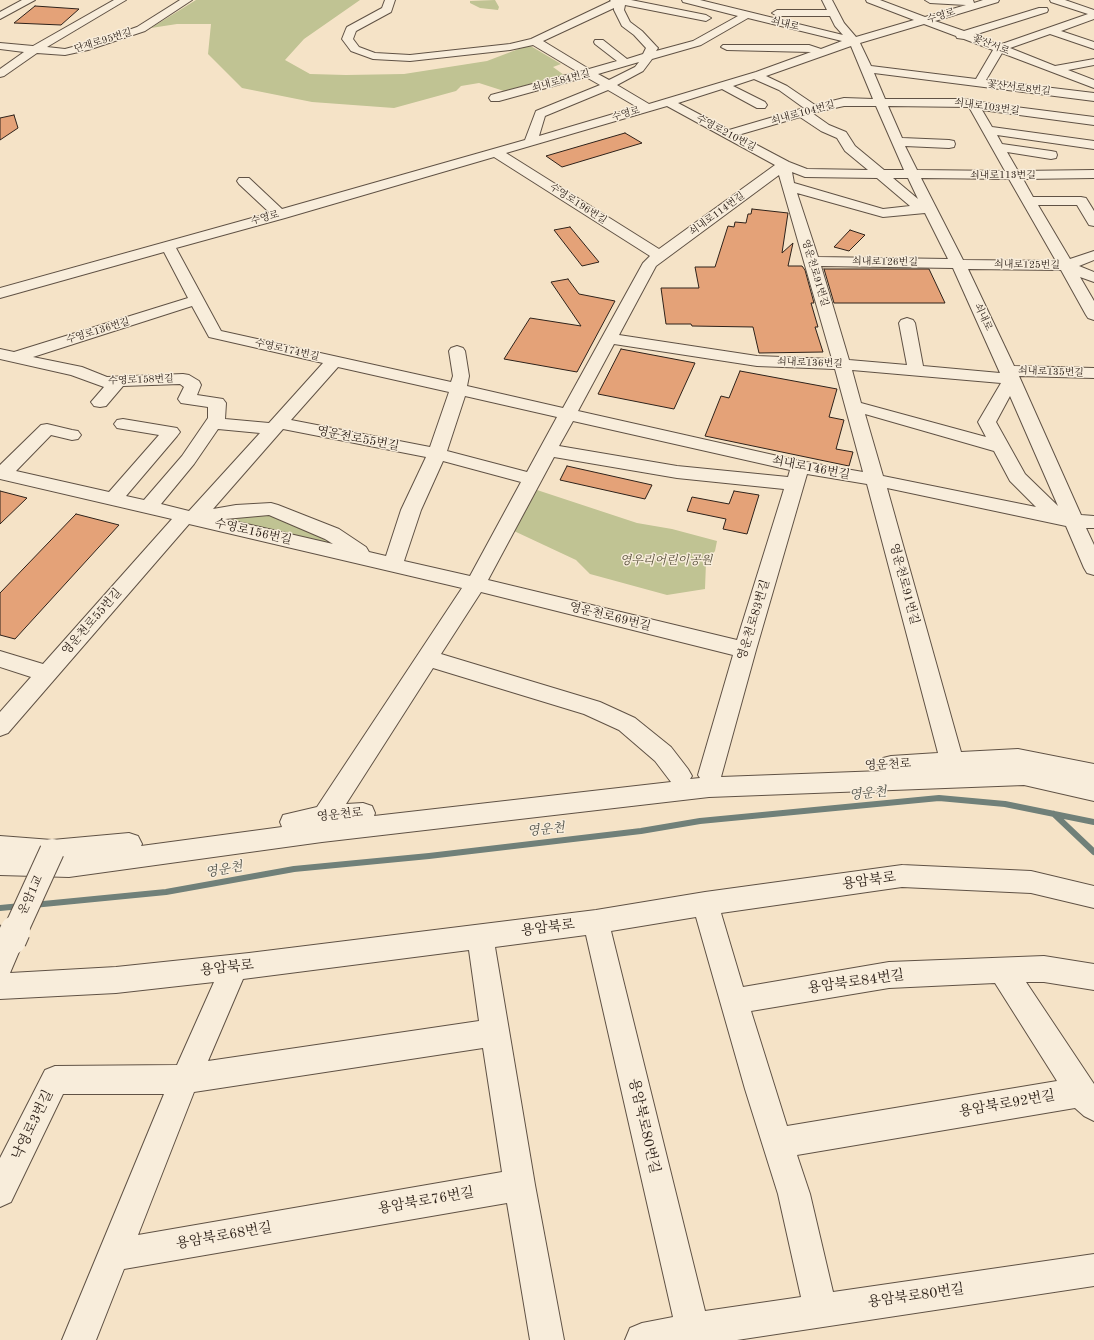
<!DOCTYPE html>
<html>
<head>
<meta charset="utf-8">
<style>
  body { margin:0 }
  canvas { display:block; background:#f5e3c7 }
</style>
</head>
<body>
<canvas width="1094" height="1340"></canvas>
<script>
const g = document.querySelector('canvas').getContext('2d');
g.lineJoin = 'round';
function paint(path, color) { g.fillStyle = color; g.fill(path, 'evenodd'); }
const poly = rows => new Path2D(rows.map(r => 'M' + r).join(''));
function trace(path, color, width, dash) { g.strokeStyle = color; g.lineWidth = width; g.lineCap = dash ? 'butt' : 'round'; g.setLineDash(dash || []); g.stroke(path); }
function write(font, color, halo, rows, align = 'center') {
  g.font = font + ' "Old Standard TT","Noto Serif KR",serif'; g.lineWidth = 3; g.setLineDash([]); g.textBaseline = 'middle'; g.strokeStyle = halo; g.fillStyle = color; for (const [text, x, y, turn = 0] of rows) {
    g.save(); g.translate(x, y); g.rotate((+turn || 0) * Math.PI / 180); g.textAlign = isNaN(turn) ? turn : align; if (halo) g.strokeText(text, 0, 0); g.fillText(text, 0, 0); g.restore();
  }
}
paint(poly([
  [196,0,360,0,304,39,285,60,310,74,346,75,404,74,487,61,529,45,561,64,553,67,564,75,504,91,479,83,461,86,456,91,394,108,312,102,242,88,208,54,211,24,177,24,151,28],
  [495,0,499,7,498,10,480,8,470,3,470,1],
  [537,490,637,523,672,529,717,541,715,551,706,562,705,589,667,595,590,574,576,560,514,531],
  [270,513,316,531,335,545,220,518]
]), '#c0c393');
trace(poly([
  [1054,814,1094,852],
  [33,905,166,892,294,869,429,856,641,831,700,821,939,798,1005,804,1094,822],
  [0,908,21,906]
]), '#708079', 6);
const building = poly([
  [35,6,79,9,61,25,14,23,35,6],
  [14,115,18,128,0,140,0,118,14,115],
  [625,133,642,143,562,167,546,156,625,133],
  [752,209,788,213,782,253,793,243,788,266,802,266,805,270,814,303,811,303,818,327,815,327,823,352,759,353,753,327,692,326,691,324,666,324,661,288,699,288,695,267,715,267,728,226,734,227,735,222,746,223,748,214,751,214,752,209],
  [570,227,599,262,582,266,554,230,570,227],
  [850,230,865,235,849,251,834,247,850,230],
  [824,269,929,269,945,303,834,303,824,269],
  [568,279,579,294,615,301,577,372,504,359,530,318,581,326,551,282,568,279],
  [621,349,695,363,674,409,598,394,621,349],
  [740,371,837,389,829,417,844,420,836,449,853,452,849,466,705,436,721,396,729,398,740,371],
  [567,466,652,485,645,499,560,480,567,466],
  [0,491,27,498,0,524,0,491],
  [734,491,759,495,747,534,723,529,726,519,687,511,692,497,729,504,734,491],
  [76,514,119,525,15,639,0,635,0,593,76,514]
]);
paint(building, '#e4a278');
trace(building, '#2e221a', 1);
const minor = poly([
  [22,0,35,0,0,19,0,12,22,0],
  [114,0,126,0,47,47,65,49,106,38,137,27,180,0,192,0,145,31,88,50,65,55,37,53,4,76,0,77,0,69,24,52,0,49,0,43,33,46,114,0],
  [385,0,395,0,391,12,356,31,353,39,359,47,375,53,410,55,510,44,531,39,611,1,610,0,631,0,706,15,711,18,706,21,625,5,624,10,630,22,642,31,656,46,658,48,656,51,693,41,738,16,683,2,682,0,700,0,843,35,835,26,830,16,777,16,772,13,777,10,827,10,822,0,832,0,844,23,856,37,914,20,867,2,866,0,880,0,925,17,966,5,930,3,925,0,973,0,974,3,983,0,999,0,998,2,935,21,964,31,1039,8,1047,8,1048,10,1047,12,974,35,999,45,1088,14,1051,2,1050,0,1065,0,1094,10,1094,19,1061,31,1094,42,1094,49,1050,34,1010,48,1055,66,1094,59,1094,65,1068,70,1094,80,1094,88,1002,53,986,80,1094,93,1094,101,874,73,885,99,965,99,992,104,1094,117,1094,125,982,110,992,127,1094,141,1094,149,997,135,1002,144,1051,151,1056,152,1057,155,1056,158,1051,159,1007,152,1018,171,1094,170,1094,178,1023,179,1033,197,1081,197,1086,198,1094,211,1094,226,1089,225,1077,205,1038,205,1070,259,1094,251,1094,260,1079,266,1094,272,1094,282,1080,277,1094,301,1094,320,1088,318,1086,315,1061,270,968,269,1014,366,1094,368,1094,378,1019,376,1081,515,1094,516,1094,528,1086,528,1094,545,1094,575,1087,573,1084,568,1066,526,887,488,961,752,1018,749,1094,764,1094,801,1024,785,709,797,322,842,69,877,0,875,0,836,52,840,129,833,138,836,142,844,141,846,282,827,280,822,283,815,317,807,462,588,189,524,8,733,0,736,0,712,31,677,0,667,0,651,43,664,172,519,0,479,0,465,41,425,47,424,72,430,78,431,81,435,78,439,72,440,51,435,16,471,109,492,159,435,117,428,114,424,117,420,123,419,177,428,180,432,177,436,126,496,144,500,182,456,208,418,208,407,181,403,178,399,184,387,180,384,123,386,106,406,100,407,94,406,91,402,104,387,71,375,0,359,0,349,14,352,188,298,164,252,0,298,0,288,270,213,239,184,237,181,239,178,249,178,282,209,525,140,536,111,600,85,586,77,499,101,491,101,489,98,491,95,578,72,533,45,510,50,410,61,373,59,351,51,342,39,346,29,347,27,382,8,385,0],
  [614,8,614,10,622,26,634,35,646,48,643,54,627,59,603,40,595,40,594,42,595,44,617,61,589,69,543,41,614,8],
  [748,18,842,41,821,49,809,45,723,45,721,47,727,50,811,52,756,72,649,104,617,85,643,71,652,59,701,45,748,18],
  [924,24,956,36,957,38,964,39,993,50,976,79,871,66,860,43,924,24],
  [851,46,873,99,844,98,815,105,787,86,766,76,851,46],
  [639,62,635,67,609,80,598,74,639,62],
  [754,79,779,90,804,108,729,130,678,103,722,89,757,108,765,108,767,105,765,102,733,86,754,79],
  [608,90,637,107,539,136,545,116,608,90],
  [667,106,775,165,659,249,506,153,667,106],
  [844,106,876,106,904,170,884,170,855,146,846,132,829,125,812,113,844,106],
  [888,106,969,107,1005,171,917,170,905,146,949,148,954,147,955,144,954,141,949,140,902,138,888,106],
  [800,117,821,131,837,138,845,151,868,170,807,169,789,162,738,135,800,117],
  [494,157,650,256,643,263,563,408,467,386,469,376,465,351,463,348,457,346,451,348,449,351,453,376,451,382,221,331,176,248,285,218,494,157],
  [792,172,805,177,877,178,910,206,883,209,794,183,792,172],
  [779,175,832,359,757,356,619,335,656,266,779,175],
  [893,178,908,178,918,199,893,178],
  [921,178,1009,179,1056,261,963,260,921,178],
  [797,193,883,217,925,213,948,259,818,257,797,193],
  [821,266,953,268,1000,373,923,366,915,323,913,320,907,318,901,320,899,323,907,365,849,360,821,266],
  [192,306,209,337,323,363,269,423,225,419,226,403,223,399,197,395,201,385,199,381,189,375,183,374,107,377,82,367,33,357,192,306],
  [614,344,757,366,835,369,863,472,800,461,578,411,614,344],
  [338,367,449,392,430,447,291,420,338,367],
  [852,370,1001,383,978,422,986,437,861,403,852,370],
  [465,396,557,417,527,472,447,451,465,396],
  [1010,396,1058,506,1025,474,996,422,1010,396],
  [865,414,994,451,1010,481,1036,507,883,476,865,414],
  [573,421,790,470,788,477,677,466,559,446,573,421],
  [218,429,260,433,189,511,161,504,194,464,218,429],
  [283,429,426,457,401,510,386,556,369,552,366,547,339,529,278,505,271,503,236,505,213,509,283,429],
  [554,457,677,478,784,489,737,640,488,580,554,457],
  [443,461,521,482,470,576,404,561,421,510,443,461],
  [807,474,867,484,938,753,891,756,883,758,879,765,882,771,721,777,756,650,807,474],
  [269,515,325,539,333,544,225,519,269,515],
  [481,592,733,655,698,775,700,778,690,779,692,776,688,769,671,747,635,718,600,702,441,654,481,592],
  [433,668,584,714,619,730,655,761,671,782,374,816,375,813,372,806,363,803,346,804,433,668],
  [902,865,1031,871,1094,886,1094,908,1031,893,902,887,721,913,743,987,889,962,1044,956,1094,964,1094,990,1044,982,1026,982,1094,1084,1094,1121,1084,1116,1075,1108,797,1155,810,1194,833,1292,1094,1254,1094,1286,737,1340,625,1340,630,1328,642,1323,673,1317,586,935,495,947,535,1185,564,1340,530,1340,507,1203,124,1269,96,1340,62,1340,164,1094,63,1094,11,1202,0,1207,0,1158,45,1070,55,1066,177,1065,214,982,116,993,0,999,0,935,2,931,11,928,20,931,24,940,10,973,116,967,249,953,596,910,705,892,902,865],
  [696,917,745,1089,778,1194,801,1297,705,1311,611,931,696,917],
  [469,950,479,1021,208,1061,243,979,469,950],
  [995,983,1057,1081,787,1126,751,1011,889,988,995,983],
  [483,1048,502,1172,138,1235,194,1092,483,1048]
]);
trace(minor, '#605245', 2);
paint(minor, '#f8eddb');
const minorBridgeFar1 = poly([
  [15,932,52,851]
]);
const minorBridge = poly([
  [11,940,15,931]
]);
trace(minorBridgeFar1, '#605245', 26, []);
trace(minorBridge, '#605245', 32, []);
trace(minorBridgeFar1, '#f8eddb', 24);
trace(minorBridge, '#f8eddb', 30);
write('10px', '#2e221a', '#f8eddb', [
  ["수영로",941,16,-17],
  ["쇠내로",785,24,14],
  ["단재로95번길",103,41,-17],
  ["꽃산서로",991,45,21],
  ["쇠내로84번길",561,81,-15],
  ["꽃산서로8번길",1019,88,7],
  ["쇠내로103번길",987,107,8],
  ["쇠내로104번길",803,113,-15],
  ["수영로",626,114,-16],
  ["수영로210번길",726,133,28],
  ["쇠내로113번길",1003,175],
  ["수영로196번길",578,204,33],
  ["쇠내로114번길",717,214,-36],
  ["수영로",265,218,-15],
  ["쇠내로126번길",885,262,1],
  ["쇠내로125번길",1027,265,1],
  ["영운천로91번길",815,273,73],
  ["쇠내로",983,317,65],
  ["수영로136번길",98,331,-17],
  ["수영로174번길",287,350,13],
  ["쇠내로136번길",810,363,2],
  ["쇠내로135번길",1051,372,2],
  ["수영로158번길",141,380,-2]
]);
write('12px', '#2e221a', '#f8eddb', [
  ["영운천로55번길",358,439,11],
  ["쇠내로146번길",811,468,11],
  ["수영로156번길",253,532,13],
  ["영운천로91번길",904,584,75],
  ["영운천로69번길",610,617,14],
  ["영운천로83번길",754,620,-73],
  ["영운천로55번길",92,622,-49],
  ["영운천로",888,765,-3],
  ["영운천로",340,815,-6],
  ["운암1교",31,895,-65]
]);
write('italic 12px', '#5a523e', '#f8eddb', [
  ["영우리어린이공원",666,561]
]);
write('italic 13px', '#4f514a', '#f8eddb', [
  ["영운천",868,794,-6],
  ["영운천",546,830,-6],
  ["영운천",224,870,-10]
]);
write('14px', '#2e221a', '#f8eddb', [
  ["용암북로",869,881,-8],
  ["용암북로",548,928,-7],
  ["용암북로",227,968,-6],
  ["용암북로84번길",856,982,-8],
  ["용암북로92번길",1007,1104,-10],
  ["낙영로3번길",33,1125,-64],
  ["용암북로80번길",644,1126,77],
  ["용암북로76번길",426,1201,-10],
  ["용암북로68번길",224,1236,-10],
  ["용암북로80번길",916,1296,-8]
]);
</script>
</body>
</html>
